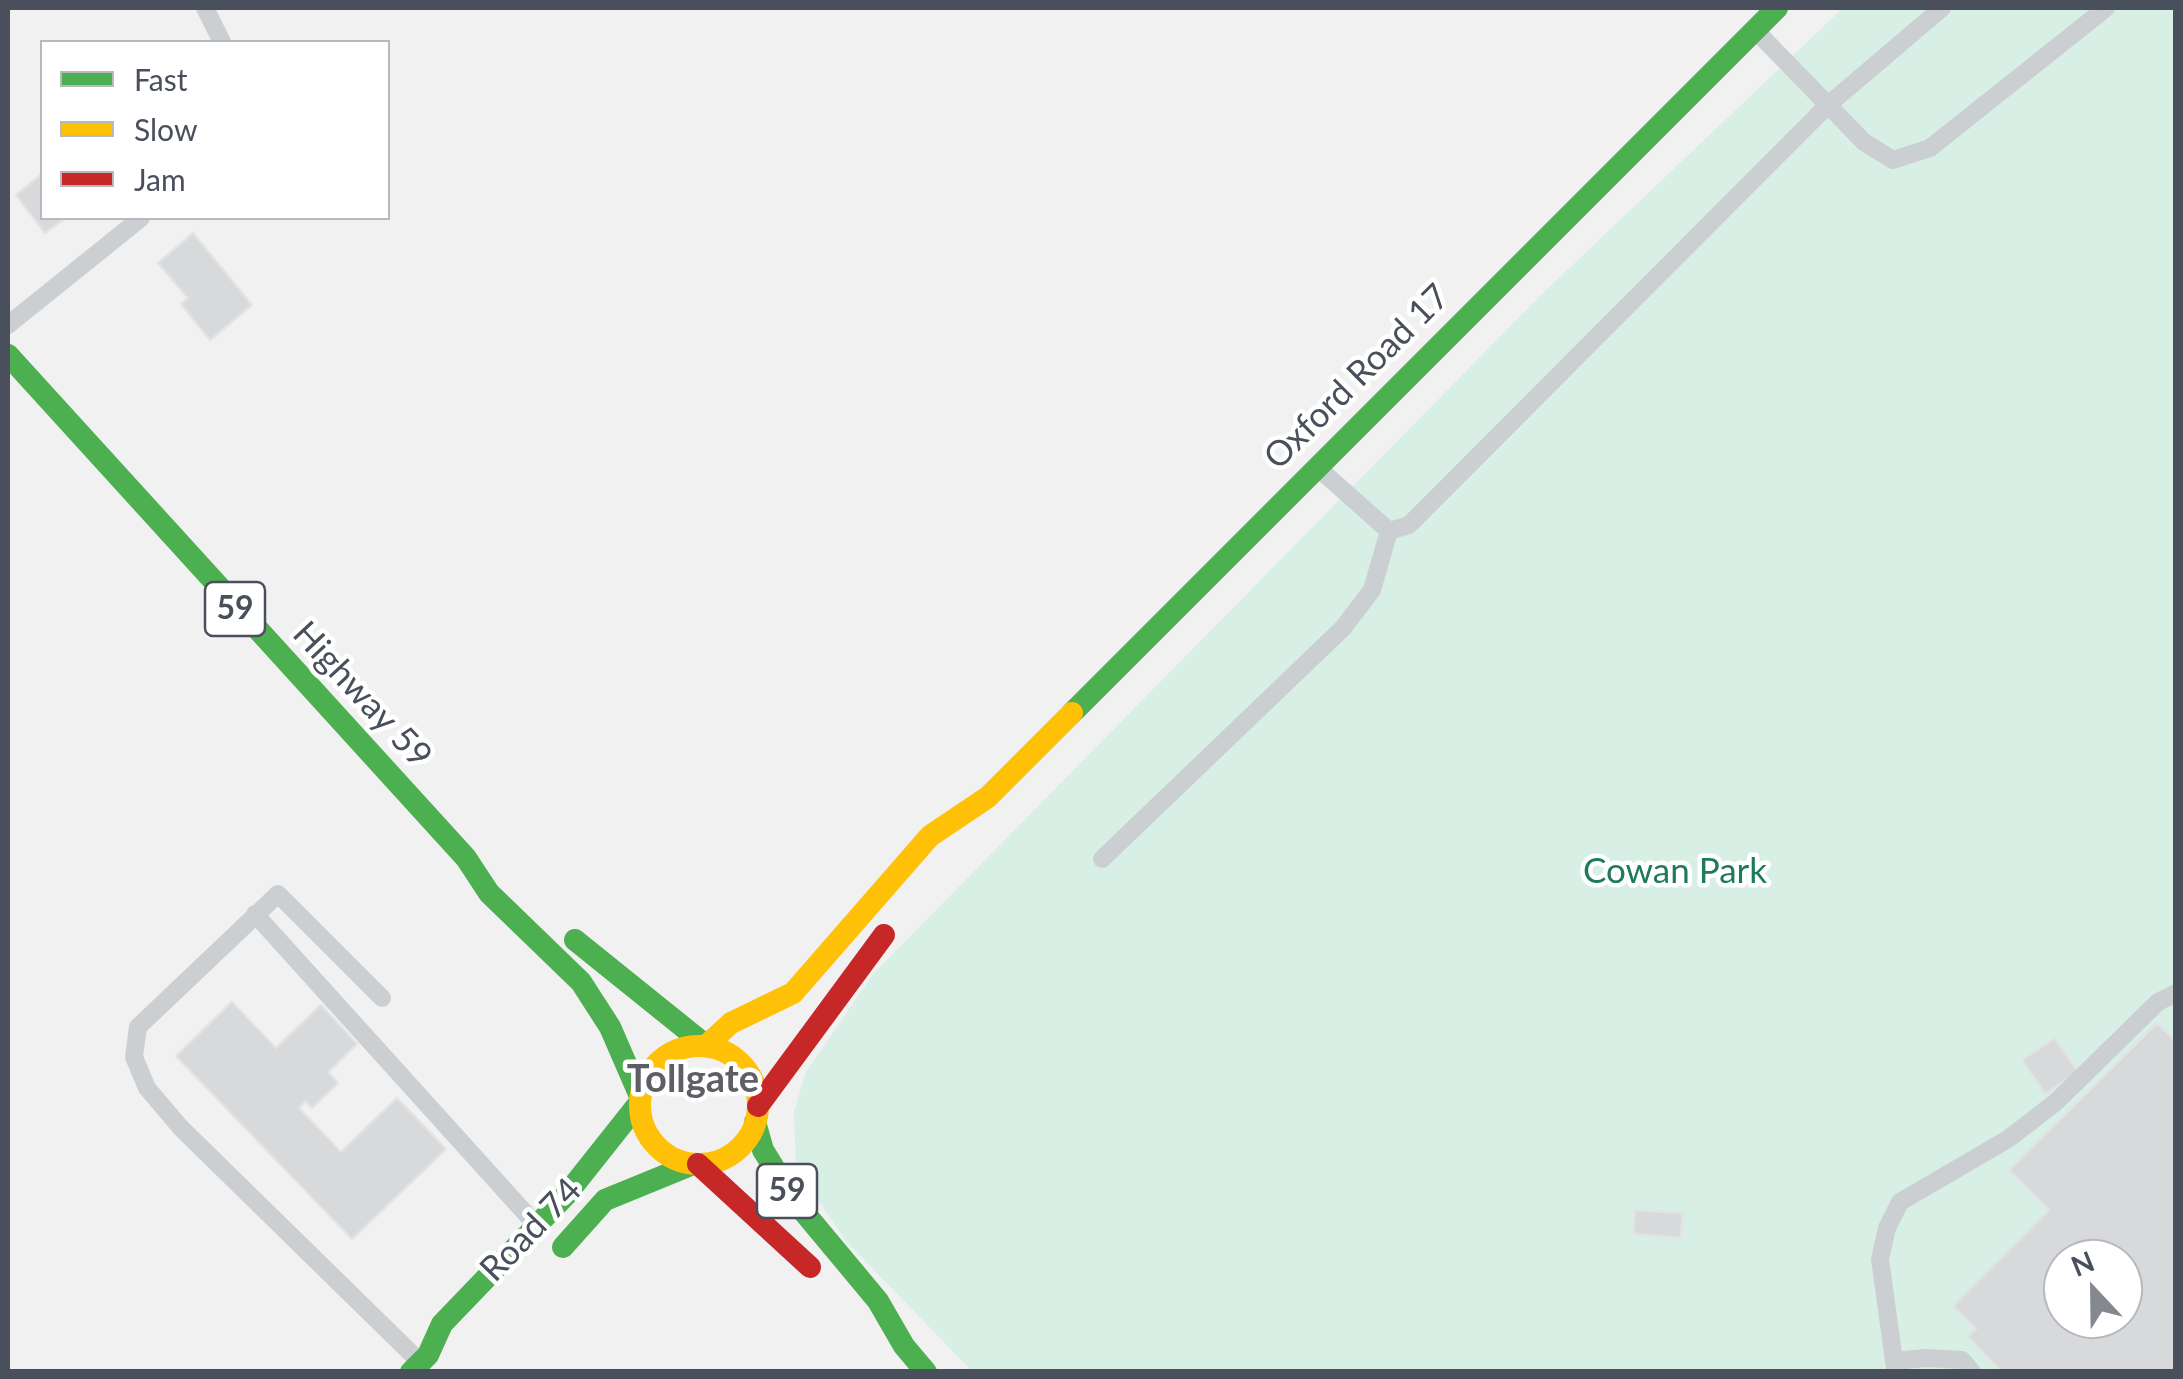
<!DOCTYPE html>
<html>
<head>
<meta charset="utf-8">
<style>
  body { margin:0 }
  #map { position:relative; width:2183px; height:1379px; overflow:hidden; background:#f1f1f1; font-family:Lato,sans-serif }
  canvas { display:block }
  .frame { position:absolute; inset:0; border:10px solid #49505c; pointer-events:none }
  .legend { position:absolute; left:40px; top:40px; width:350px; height:180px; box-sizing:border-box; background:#fff; border:2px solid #b6b9be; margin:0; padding:12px 18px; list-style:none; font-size:30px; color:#49505c }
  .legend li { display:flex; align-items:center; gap:20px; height:50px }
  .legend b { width:50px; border:2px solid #b6b9be }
  .north { position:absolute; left:2043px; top:1239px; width:100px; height:100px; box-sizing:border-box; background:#fff; border:2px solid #b6b9be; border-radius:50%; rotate:338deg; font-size:28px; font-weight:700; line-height:40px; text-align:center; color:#49505c }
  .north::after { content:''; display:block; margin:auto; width:35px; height:45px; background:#848890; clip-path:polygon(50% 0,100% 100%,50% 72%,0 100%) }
</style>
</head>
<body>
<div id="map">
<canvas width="2183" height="1379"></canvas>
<div class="frame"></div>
<ul class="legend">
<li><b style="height:12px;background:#4caf50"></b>Fast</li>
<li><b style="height:12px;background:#ffc107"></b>Slow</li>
<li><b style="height:12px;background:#c62828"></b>Jam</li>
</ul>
<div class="north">N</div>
</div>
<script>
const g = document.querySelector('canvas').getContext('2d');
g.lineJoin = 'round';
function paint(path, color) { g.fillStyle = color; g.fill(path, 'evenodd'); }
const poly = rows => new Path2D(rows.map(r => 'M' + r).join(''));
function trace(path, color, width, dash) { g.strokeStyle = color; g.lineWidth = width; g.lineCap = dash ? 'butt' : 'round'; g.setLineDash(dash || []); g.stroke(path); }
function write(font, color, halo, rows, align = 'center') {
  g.font = font + ' Lato,sans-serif'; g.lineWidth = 9; g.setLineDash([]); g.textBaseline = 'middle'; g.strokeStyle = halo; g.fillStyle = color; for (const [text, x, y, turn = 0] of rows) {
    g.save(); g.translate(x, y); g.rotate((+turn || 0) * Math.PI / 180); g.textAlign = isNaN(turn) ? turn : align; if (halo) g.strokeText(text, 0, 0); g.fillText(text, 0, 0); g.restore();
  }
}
paint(poly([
  [1843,8,2175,8,2175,1371,972,1371,846,1241,796,1168,794,1111,806,1072,873,974,1541,295],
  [2063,1259,2123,1259,2123,1319,2063,1319]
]), '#d7efe4');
const building = poly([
  [42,174,42,218,66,218,45,233,16,195,42,174],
  [193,233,252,305,210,340,181,304,188,298,158,263,193,233],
  [232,1002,276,1048,321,1005,357,1044,328,1072,338,1083,312,1108,306,1101,299,1108,341,1152,397,1098,446,1149,352,1239,176,1056,232,1002],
  [2157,1023,2176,1042,2176,1372,2002,1372,1968,1337,1976,1329,1953,1306,2049,1210,2009,1170,2157,1023],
  [2063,1259,2123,1259,2123,1319,2063,1319,2063,1259],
  [2055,1038,2078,1072,2045,1094,2022,1060,2055,1038],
  [1635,1210,1683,1213,1681,1238,1633,1234,1635,1210]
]);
paint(building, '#d8d9db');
trace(building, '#e2e3e4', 2.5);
trace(poly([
  [205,8,222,42],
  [1755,30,1864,142,1893,160,1930,148,2106,8],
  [8,325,141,218],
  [1317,467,1389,531,1409,525,1828,105,1942,8],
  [1102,859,1343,628,1372,590,1389,531],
  [255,914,537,1226],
  [382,998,278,894,138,1027,134,1057,147,1088,181,1128,420,1362],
  [1894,1361,1880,1259,1887,1228,1900,1202,2008,1139,2056,1102,2158,1002,2176,993],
  [1896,1371,1894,1361,1926,1358,1962,1360,1972,1372]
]), '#cccfd2', 18);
trace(poly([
  [8,355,466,858,489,893,581,982,610,1027,640,1096],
  [1072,713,1777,8],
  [575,940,703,1043],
  [755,1122,763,1150,793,1199,878,1301,904,1346,926,1372],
  [563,1247,605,1200,693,1164],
  [411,1372,428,1355,442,1324,566,1195,639,1103]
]), '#4caf50', 22);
trace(poly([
  [708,1044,731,1023,793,993,930,836,988,797,1072,713],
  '640 1105a59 59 0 1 1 118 0a59 59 0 1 1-118 0Z'
]), '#ffc107', 22);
trace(poly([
  [758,1106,884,935],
  [698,1164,810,1267]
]), '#c62828', 22);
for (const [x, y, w] of [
  [235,609,60],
  [787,1191,60]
]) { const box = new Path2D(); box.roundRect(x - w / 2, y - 27, w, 54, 8); g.fillStyle = '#fff'; g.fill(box); trace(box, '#49505c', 2.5); }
write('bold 32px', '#49505c', null, [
  ["59",235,609],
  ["59",787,1191]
]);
write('35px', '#49505c', '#fff', [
  ["Oxford Road 17",1357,377,-45],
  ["Highway 59",362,695,47],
  ["Road 74",531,1230,-46]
]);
write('35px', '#1d7a5a', '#fff', [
  ["Cowan Park",1675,872]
]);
write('bold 38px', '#5d5f64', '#fff', [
  ["Tollgate",693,1080]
]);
</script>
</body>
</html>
